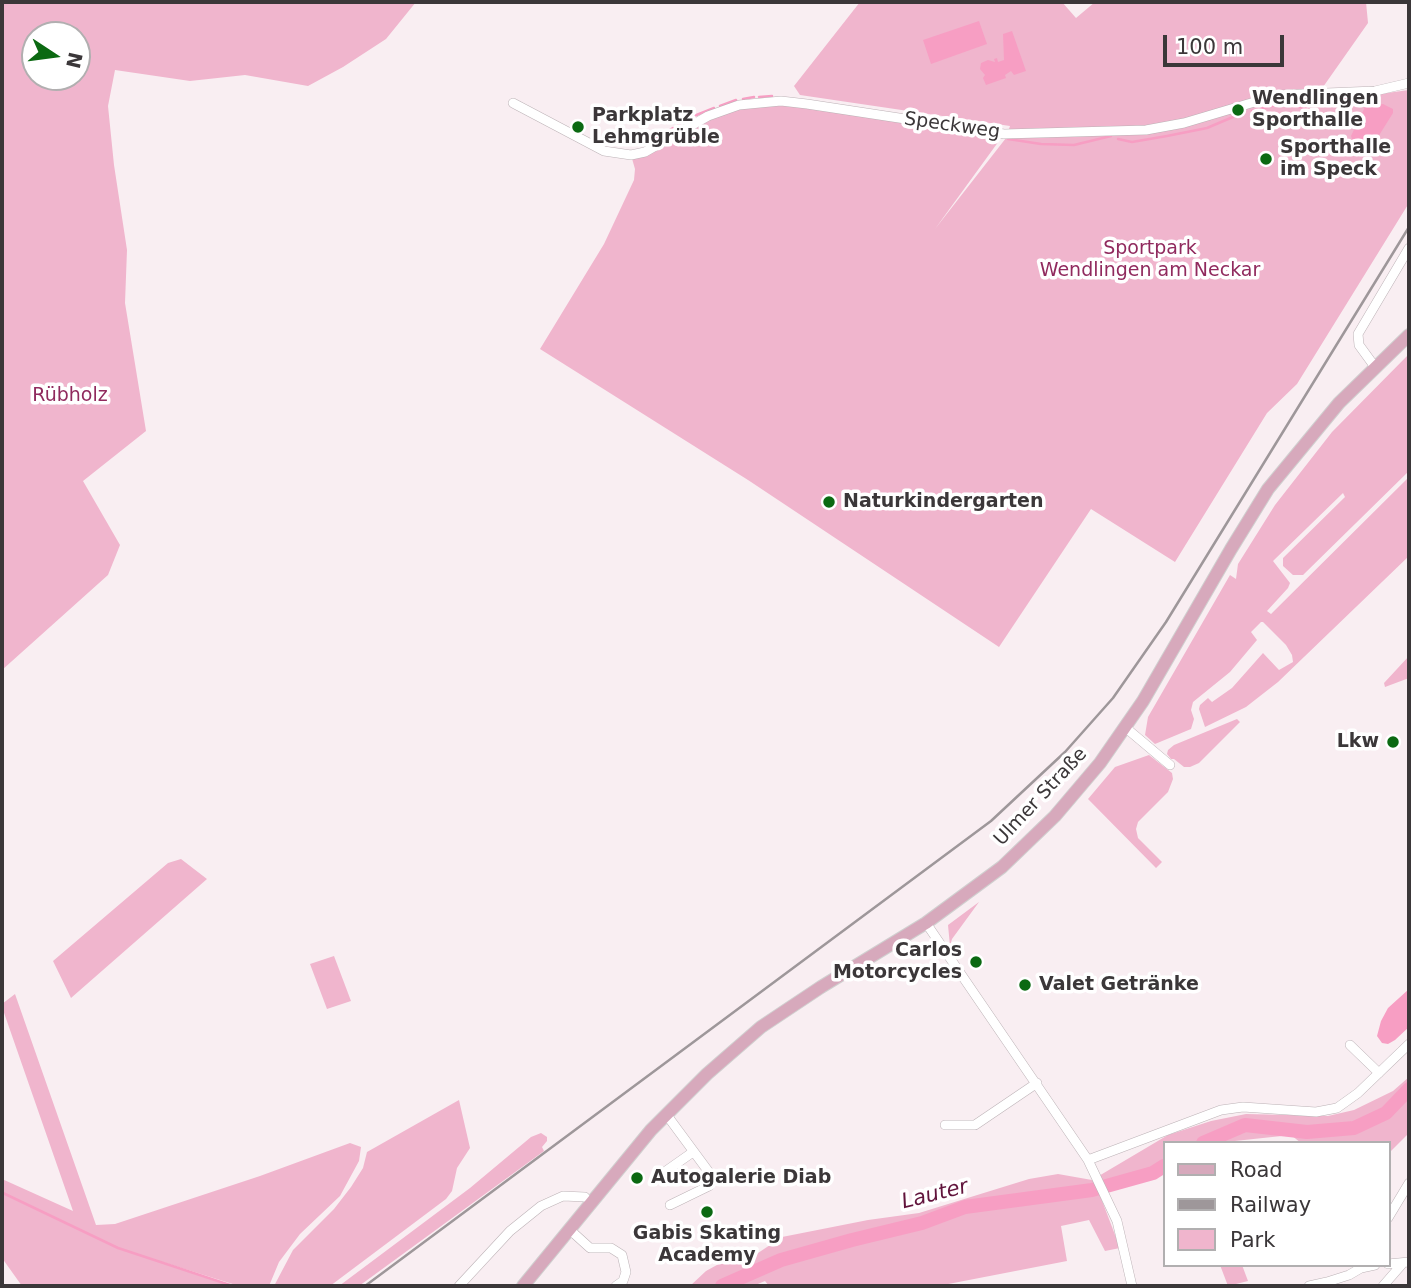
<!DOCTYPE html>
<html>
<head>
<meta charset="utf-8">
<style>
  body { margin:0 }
  #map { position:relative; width:1411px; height:1288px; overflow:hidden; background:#f9eef2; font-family:"DejaVu Sans",sans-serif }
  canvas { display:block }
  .frame { position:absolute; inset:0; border:4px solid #3b3739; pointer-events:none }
  .legend { position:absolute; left:1163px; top:1141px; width:228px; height:126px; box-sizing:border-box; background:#fff; border:2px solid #b1afb0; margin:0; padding:9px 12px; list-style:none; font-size:21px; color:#3b3739 }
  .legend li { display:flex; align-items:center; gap:14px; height:35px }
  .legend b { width:35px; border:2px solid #b1afb0 }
  .north { position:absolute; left:21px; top:21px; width:70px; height:70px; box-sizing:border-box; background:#fff; border:2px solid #b1afb0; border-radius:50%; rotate:103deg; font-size:19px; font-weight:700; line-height:28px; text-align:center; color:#3b3739 }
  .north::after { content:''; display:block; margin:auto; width:24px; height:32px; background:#0b6912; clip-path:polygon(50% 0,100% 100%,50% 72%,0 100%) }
  .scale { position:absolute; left:1163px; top:35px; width:121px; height:32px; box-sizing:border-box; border:4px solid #3b3739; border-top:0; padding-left:9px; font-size:21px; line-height:24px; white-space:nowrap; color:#3b3739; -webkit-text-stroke:5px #fff; paint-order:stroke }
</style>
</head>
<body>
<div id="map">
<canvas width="1411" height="1288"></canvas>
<div class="frame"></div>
<ul class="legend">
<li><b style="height:9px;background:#d7a9bc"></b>Road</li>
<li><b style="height:9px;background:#9e979a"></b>Railway</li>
<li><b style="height:19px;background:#f0b5cd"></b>Park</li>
</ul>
<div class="north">N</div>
<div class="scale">100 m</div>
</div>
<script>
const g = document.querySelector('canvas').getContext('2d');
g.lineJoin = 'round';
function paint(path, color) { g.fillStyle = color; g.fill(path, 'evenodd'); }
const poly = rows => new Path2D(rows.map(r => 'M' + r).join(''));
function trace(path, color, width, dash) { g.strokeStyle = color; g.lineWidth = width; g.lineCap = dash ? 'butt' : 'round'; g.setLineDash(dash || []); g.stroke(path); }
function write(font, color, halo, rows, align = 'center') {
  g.font = font + ' "DejaVu Sans",sans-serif'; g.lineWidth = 7; g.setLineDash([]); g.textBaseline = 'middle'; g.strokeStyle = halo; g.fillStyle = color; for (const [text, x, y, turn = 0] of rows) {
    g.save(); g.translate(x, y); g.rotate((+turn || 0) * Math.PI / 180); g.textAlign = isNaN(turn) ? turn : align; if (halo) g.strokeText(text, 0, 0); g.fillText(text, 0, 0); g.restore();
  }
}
paint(poly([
  [2,2,416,2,386,39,343,67,308,86,245,75,190,81,115,70,108,106,114,165,127,250,125,303,146,431,83,481,120,545,108,575,2,670],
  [35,35,77,35,77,77,35,77],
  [860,2,1062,2,1076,18,1095,2,1366,2,1368,23,1316,97,1372,95,1409,90,1409,203,1297,384,1267,413,1175,562,1091,509,999,647,748,480,540,349,604,244,634,180,635,169,631,155,739,105,781,101,1004,134,935,229,1006,138,1010,126,800,95,794,86],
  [1409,354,1409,471,1303,575,1293,575,1283,566,1283,558,1345,497,1343,493,1273,561,1290,583,1288,588,1267,611,1271,614,1409,477,1409,556,1278,682,1246,707,1205,727,1199,709,1200,705,1208,698,1212,702,1232,688,1263,653,1279,670,1293,662,1292,655,1286,645,1263,622,1261,622,1251,632,1257,640,1230,672,1193,702,1191,710,1194,719,1191,729,1155,744,1145,735,1148,717,1230,575,1236,579,1238,564,1275,505,1332,432],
  [1409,656,1409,678,1385,687,1384,683],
  [1237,719,1240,722,1199,763,1190,767,1184,767,1174,759,1171,759,1167,754,1168,750,1174,745],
  [1149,755,1172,773,1173,779,1168,792,1138,822,1136,829,1138,838,1162,862,1156,868,1088,799,1115,767],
  [181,859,207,879,71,998,53,961,168,863],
  [979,902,952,939,950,946,948,925],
  [334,956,351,1001,327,1009,310,964],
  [15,994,96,1225,115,1224,260,1176,350,1143,361,1147,359,1161,340,1196,300,1234,279,1262,269,1286,239,1286,153,1259,234,1286,22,1286,2,1258,2,1179,73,1211,2,1007,2,1004],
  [1409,1077,1409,1133,1388,1154,1388,1143,1301,1143,1291,1135,1216,1143,1164,1143,1164,1172,1111,1190,1101,1198,1120,1248,1105,1251,1089,1220,1061,1226,1067,1261,938,1286,769,1286,765,1281,753,1286,690,1286,706,1271,726,1260,743,1263,782,1237,868,1220,919,1213,1029,1179,1058,1174,1092,1180,1168,1135,1211,1121,1246,1114,1328,1116,1354,1110,1393,1091],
  [459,1100,470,1148,457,1168,452,1191,446,1199,330,1286,274,1286,293,1250,334,1209,351,1187,363,1168,367,1152],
  [541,1133,547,1137,547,1141,542,1147,544,1151,359,1286,339,1286,470,1188,531,1137],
  [1220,1265,1242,1265,1248,1281,1228,1286]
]), '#f0b5cd');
paint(poly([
  [979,21,987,44,931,64,923,40],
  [1012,31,1026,71,1014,75,1011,71,1005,75,1006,78,986,85,983,78,985,75,980,69,981,63,988,60,995,62,994,59,997,58,998,62,1004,60,1003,34],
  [1383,104,1393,109,1393,113,1373,145,1369,148,1353,142,1351,136,1365,107],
  [1409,989,1409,1027,1395,1040,1388,1044,1382,1043,1377,1036,1381,1021,1388,1008]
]), '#f79ec3');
trace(poly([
  [759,97,772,96],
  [743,99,754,97],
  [720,106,736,100],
  [1252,111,1279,104,1306,108],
  [694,116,714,108],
  [678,125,689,119],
  [1008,139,1041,144,1074,145,1111,136],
  [1118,139,1132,142,1167,136,1207,128,1240,114],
  [646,140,652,140,673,128],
  [3,1193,118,1248,233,1286]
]), '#f79ec3', 2.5);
trace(poly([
  [1203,1143,1245,1125,1307,1132,1354,1128,1386,1113,1409,1089],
  [722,1286,781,1260,852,1240,922,1223,965,1207,1092,1190,1153,1173,1164,1166]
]), '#f79ec3', 14);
const minor = poly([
  [513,103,604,151,631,155,645,152,708,116,739,105,781,101,807,104,1004,134,1146,130,1184,123,1278,95,1375,91,1409,83],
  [1375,367,1359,345,1358,334,1409,248],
  [1126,728,1170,765],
  [926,923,1088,1160,1117,1221,1132,1286],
  [1350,1045,1379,1073],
  [666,1114,711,1175,709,1186,670,1205],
  [945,1125,975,1125,1037,1083],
  [1088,1160,1221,1110,1243,1107,1316,1112,1337,1108,1358,1093,1409,1044],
  [656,1178,693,1152],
  [1388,1218,1409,1183],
  [569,1229,590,1248,611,1248,622,1255,626,1272,623,1281,616,1286],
  [1388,1264,1409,1262],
  [459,1286,510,1231,541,1206,563,1196,585,1197],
  [1309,1286,1327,1282,1349,1275,1361,1268,1375,1265],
  [1383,1286,1403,1263]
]);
const major = poly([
  [523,1286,651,1130,707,1074,761,1027,821,987,926,923,1002,867,1055,816,1100,763,1143,701,1231,549,1268,489,1339,403,1409,335]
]);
trace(minor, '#bcb2b6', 10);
trace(major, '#d0cfcf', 14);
trace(minor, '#fff', 9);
trace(major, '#d7a9bc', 12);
trace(poly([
  [365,1286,991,821,1065,752,1113,698,1166,622,1409,227]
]), '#9e979a', 2.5);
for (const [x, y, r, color] of [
  [1238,110,7,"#0b6912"],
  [578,127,7,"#0b6912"],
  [1266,159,7,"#0b6912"],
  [829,502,7,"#0b6912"],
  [1393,742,7,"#0b6912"],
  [976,962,7,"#0b6912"],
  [1025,985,7,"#0b6912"],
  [637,1178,7,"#0b6912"],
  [707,1212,7,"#0b6912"]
]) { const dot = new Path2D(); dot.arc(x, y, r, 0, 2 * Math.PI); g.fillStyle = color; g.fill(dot); trace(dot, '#fff', 2.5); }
write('bold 19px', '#3b3739', '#fff', [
  ["Wendlingen",1252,99],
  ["Sporthalle",1252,121],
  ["Parkplatz",592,116],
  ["Lehmgrüble",592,138],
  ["Sporthalle",1280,148],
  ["im Speck",1280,170],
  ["Naturkindergarten",843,502],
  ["Lkw",1379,742,"right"],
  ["Carlos",962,951,"right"],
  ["Motorcycles",962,973,"right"],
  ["Valet Getränke",1039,985],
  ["Autogalerie Diab",651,1178],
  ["Gabis Skating",707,1234,"center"],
  ["Academy",707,1256,"center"]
], 'left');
write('19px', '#3b3739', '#fff', [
  ["Speckweg",952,126,8],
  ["Ulmer Straße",1041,797,-47]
]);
write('19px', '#902a5e', '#fff', [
  ["Sportpark",1150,249],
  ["Wendlingen am Neckar",1150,271],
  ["Rübholz",70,396]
]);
write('italic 21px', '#61143c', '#fff', [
  ["Lauter",935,1195,-14]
]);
</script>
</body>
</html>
